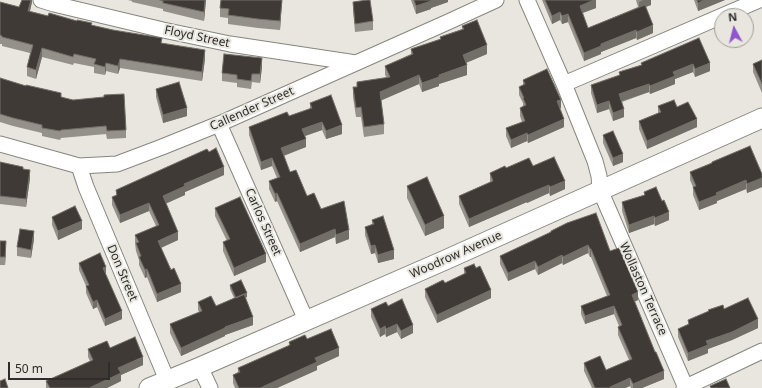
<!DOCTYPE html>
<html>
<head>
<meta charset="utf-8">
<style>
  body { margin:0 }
  #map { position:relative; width:762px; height:388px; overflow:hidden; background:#e8e6de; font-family:"Noto Sans",sans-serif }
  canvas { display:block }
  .north { position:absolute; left:714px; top:8px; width:40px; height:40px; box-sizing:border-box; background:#e8e6de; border:1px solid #9e9c96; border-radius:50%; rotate:353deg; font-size:11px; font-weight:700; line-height:16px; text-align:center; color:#2e2d2b }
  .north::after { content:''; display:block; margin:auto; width:14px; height:18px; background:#9056cd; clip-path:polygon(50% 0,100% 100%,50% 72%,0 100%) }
  .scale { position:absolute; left:8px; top:362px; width:102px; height:18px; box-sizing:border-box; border:2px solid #2e2d2b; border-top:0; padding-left:5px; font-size:12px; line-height:14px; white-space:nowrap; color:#2e2d2b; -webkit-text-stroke:3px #e8e6de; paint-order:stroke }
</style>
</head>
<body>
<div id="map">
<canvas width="762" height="388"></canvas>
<div class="north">N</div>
<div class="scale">50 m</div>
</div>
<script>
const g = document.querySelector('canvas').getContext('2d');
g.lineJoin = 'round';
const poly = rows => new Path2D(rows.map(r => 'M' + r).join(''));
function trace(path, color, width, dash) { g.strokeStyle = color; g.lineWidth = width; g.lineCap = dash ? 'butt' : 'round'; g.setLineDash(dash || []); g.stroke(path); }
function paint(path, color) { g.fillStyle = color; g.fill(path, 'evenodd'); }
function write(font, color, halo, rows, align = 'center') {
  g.font = font + ' "Noto Sans",sans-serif'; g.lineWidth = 4; g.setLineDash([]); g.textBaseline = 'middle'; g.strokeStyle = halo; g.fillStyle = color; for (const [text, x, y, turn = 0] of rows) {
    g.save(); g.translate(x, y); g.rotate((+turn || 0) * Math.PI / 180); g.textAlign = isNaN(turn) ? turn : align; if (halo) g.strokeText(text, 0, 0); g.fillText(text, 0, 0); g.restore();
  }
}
const minor = poly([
  [41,0,54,4,163,30,230,44,356,63],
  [527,0,564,84,595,161,599,176,600,190,686,388],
  [564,84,759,0],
  [219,124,306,320],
  [0,144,79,166,117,164,162,147,219,124,448,22,496,0],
  [79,166,86,187,167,380],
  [200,367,210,388],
  [684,388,762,351]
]);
const tertiary = poly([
  [149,388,200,367,443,261,762,118]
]);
trace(minor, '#88867f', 17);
trace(tertiary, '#88867f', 21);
trace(minor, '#fff', 15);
trace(tertiary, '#fff', 19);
paint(poly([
  [128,0,206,0,204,21,163,11,163,9,132,2,132,1],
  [221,0,282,0,280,30,258,28,228,24,228,18,220,17,220,8],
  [411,0,448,0,448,2,431,8,431,9,416,14],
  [542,0,596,0,596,8,582,13,588,28,638,7,636,0,651,0,651,5,646,7,653,33,637,40,636,38,601,52,601,54,584,61,568,22,562,24,560,20,552,24],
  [694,0,725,0,698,11],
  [0,2,19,7,32,2,30,11,48,16,92,25,162,43,205,59,202,81,120,68,118,74,106,71,105,75,94,73,94,67,74,63,73,65,42,57,36,79,27,76,27,67,30,53,2,46,2,44,0,44],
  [353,2,373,21,373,30,355,32,353,10],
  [462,26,487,54,466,63,467,75,439,84,439,86,422,92,419,84,381,100,384,124,384,134,364,137,361,117,356,117,353,97,353,87,357,87,357,82,387,78,385,75,385,66,411,54,411,49,440,39,440,37,462,29],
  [699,38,710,71,695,77,693,72,675,79,675,84,650,94,649,92,622,102,624,117,613,121,609,109,597,113,591,93,591,85,619,75,619,72,641,65,641,63],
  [762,60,762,93,753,72,753,64],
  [262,67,260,83,252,82,251,89,237,87,237,83,222,81,222,73],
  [0,78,61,97,126,130,126,138,107,139,106,134,61,138,60,140,42,136,42,133,13,126,0,122],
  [523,80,561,108,559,108,564,127,528,143,527,141,511,148,506,136,506,128,522,122,520,116,520,108,523,106,523,103,519,95,519,87,523,85],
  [156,89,187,116,163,123,156,97],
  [310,103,342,134,326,139,322,130,305,136,306,147,283,155,290,172,307,196,349,239,336,244,335,237,300,252,277,201,275,202,269,189,269,181,277,178,272,166,261,170,249,135,249,127,289,116,310,109],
  [658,106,677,107,697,127,647,149,639,129,639,121,658,113],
  [603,135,623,162,613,166,603,143],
  [0,162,23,169,30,178,26,207,0,204],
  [712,162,762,174,762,187,747,193,746,189,717,201,717,203,699,210,693,195,693,187,690,180,690,172,712,163],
  [533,166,565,189,550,196,549,193,527,203,527,202,469,227,459,204,459,196,490,182,490,173,506,168],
  [224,175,185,192,185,195,166,203,178,240,161,248,181,292,157,302,147,277,145,278,139,265,139,260,136,251,135,243,135,235,156,226,149,211,120,223,112,205,112,197,116,196,116,190],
  [407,186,444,228,425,236,407,198],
  [644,192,669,220,655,226,654,224,629,233,622,211,622,202,644,195],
  [215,208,266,262,234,276,223,251,223,242,227,241,215,216],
  [52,217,82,229,58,240,52,225],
  [372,220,394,259,378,263,375,253,371,254,365,235,365,227,372,224],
  [551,231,610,251,638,300,634,302,664,379,642,388,631,388,630,386,625,388,592,388,584,371,584,363,606,370,629,360,618,335,618,327,619,326,614,314,585,324,581,314,581,306,607,296,591,257,590,257,588,253,563,265,562,263,538,275,535,269,508,281,500,264,500,256,551,233],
  [34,239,31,258,17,256,17,247],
  [0,241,6,249,5,265,0,265],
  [79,263,106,274,105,274,122,319,105,326,97,307,93,309,86,293,86,286,79,270],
  [464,268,491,298,437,323,425,297,425,289,445,283,464,274],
  [230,285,247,297,245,298,253,325,225,335,225,336,181,356,170,333,170,324,199,312,198,310,198,302,216,306,234,298,230,289],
  [388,306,413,333,401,339,397,332,386,337,385,334,380,337,371,317,371,309],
  [724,309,758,328,732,340,708,349,708,353,688,361,678,337,678,329,688,325,688,320],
  [307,339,339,356,317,366,317,370,277,388,235,388,233,383,233,375,238,372,238,368,289,346,289,342],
  [110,348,143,365,121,375,121,381,107,388,46,388,46,381,90,361,88,357,88,349]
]), '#94908a');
paint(poly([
  [31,0,32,0,32,2,28,19,28,11],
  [205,0,206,0,204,21,204,12],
  [282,0,280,30,280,21],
  [431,0,448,0,448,2,431,8,431,9,416,14,416,6],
  [594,0,596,0,596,8,580,14,580,6],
  [643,0,651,0,651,5,639,9,639,2],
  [705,0,725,0,698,11,698,3],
  [560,12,560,20,552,24,552,16],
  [568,14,568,22,562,24,562,16],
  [653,25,653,33,637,40,637,32],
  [636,30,636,38,601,52,601,54,584,61,584,53,601,44],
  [487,45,487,54,463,64,463,55],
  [42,48,42,57,36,79,36,70],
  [205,50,205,59,202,81,202,72],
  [262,58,262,67,260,83,260,74],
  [120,59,120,68,118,74,118,66],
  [106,63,106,71,105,75,105,67],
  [710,63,710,71,695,77,695,69],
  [693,64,693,72,675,79,675,84,650,94,650,86,673,72],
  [467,65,467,75,439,84,439,86,422,92,422,83,439,75],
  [419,75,419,84,380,101,380,92],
  [649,84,649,92,619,102,619,94],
  [561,100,561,108,557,109,557,101],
  [609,101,609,109,597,113,597,105],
  [187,108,187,116,163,123,163,115],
  [624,109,624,117,613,121,613,113],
  [564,119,564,127,528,143,528,135],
  [697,119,697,127,647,149,647,141],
  [322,122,322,130,302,137,302,129],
  [342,125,342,134,326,139,326,131],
  [527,133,527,141,511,148,511,140],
  [306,139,306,147,281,157,281,148],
  [623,154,623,162,613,166,613,158],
  [272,158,272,166,261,170,261,162],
  [224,167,224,175,185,192,185,195,163,205,163,196,184,184],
  [30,170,30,178,26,207,26,199],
  [762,178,762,187,747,193,747,184],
  [746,180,746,189,717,201,717,203,699,210,699,202,716,193],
  [565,181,565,189,550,196,550,187],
  [549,185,549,193,527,203,527,194],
  [277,193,277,201,275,202,275,194],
  [527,194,527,202,469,227,469,219],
  [149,203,149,211,120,223,120,215],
  [669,212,669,220,655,226,655,218],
  [444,216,444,228,425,236,425,225],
  [654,216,654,224,629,233,629,225],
  [82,221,82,229,58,240,58,231],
  [335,229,335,237,300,252,300,244],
  [349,230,349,239,336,244,336,235],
  [34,231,34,239,31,258,31,250],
  [178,232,178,240,158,249,158,241],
  [6,241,6,249,5,265,5,257],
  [375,245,375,253,371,254,371,246],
  [588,245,588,253,563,265,563,257],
  [590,249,591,249,591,257,590,257],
  [394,250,394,259,378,263,378,255],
  [266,254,266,262,234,276,234,268],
  [562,255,562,263,538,275,538,267],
  [535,261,535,269,508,281,508,273],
  [106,267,106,274,103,275,103,268],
  [147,269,147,277,145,278,145,270],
  [181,284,181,292,157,302,157,294],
  [491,290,491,298,437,323,437,315],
  [638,292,638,300,632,303,632,295],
  [247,293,247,297,236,302,236,298],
  [97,300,97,307,93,309,93,302],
  [614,306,614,314,585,324,585,316],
  [122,311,122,319,105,326,105,319],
  [253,317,253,325,225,335,225,336,181,356,181,348,225,327],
  [758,319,758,328,732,340,708,349,708,353,688,361,688,353,706,341],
  [397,324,397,332,386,337,386,329],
  [413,325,413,333,401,339,401,331],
  [385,326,385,334,380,337,380,329],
  [339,348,339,356,317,366,317,370,277,388,260,388,315,358],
  [143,357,143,365,121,375,121,381,107,388,89,388,118,368],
  [664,371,664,379,642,388,633,388,633,384],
  [630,378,630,386,625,388,610,388,610,387]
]), '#726e68');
const building = poly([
  [22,0,31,0,28,11,48,16,49,13,77,21,77,20,92,23,91,25,113,30,162,38,161,43,205,50,202,72,120,59,118,66,106,63,105,67,94,64,96,59,74,54,73,57,42,48,36,70,27,67,33,45,2,37,2,36,0,35,0,2,19,7,22,0],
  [160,0,205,0,204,12,163,3,163,1,160,0],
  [221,0,282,0,280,21,258,19,228,15,229,9,220,8,221,0],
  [367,0,370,0,373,21,355,24,353,2,367,0],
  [414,0,431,0,431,1,416,6,414,0],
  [545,0,594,0,580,6,588,28,645,5,653,25,637,32,636,30,601,44,601,46,584,53,568,14,562,16,560,12,552,16,545,0],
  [697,0,705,0,698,3,697,0],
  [477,20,487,45,463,55,467,65,439,75,439,77,422,83,419,75,380,92,384,124,364,127,361,107,356,108,353,87,357,87,357,82,390,77,385,66,413,54,411,49,441,39,440,37,464,29,462,26,477,20],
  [699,38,710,63,695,69,693,64,673,72,675,76,650,86,649,84,619,94,624,109,613,113,609,101,597,105,591,85,620,75,619,72,642,65,641,63,699,38],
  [224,54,262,58,260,74,252,74,251,81,237,79,237,75,222,73,224,54],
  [762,60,762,84,753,64,762,60],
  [547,69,561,100,557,101,564,119,528,135,527,133,511,140,506,128,525,121,520,108,526,105,523,98,524,98,519,87,525,84,523,80,547,69],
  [0,78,26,86,26,85,61,93,61,97,73,100,104,97,104,95,124,94,126,130,107,131,106,126,61,130,60,131,42,128,42,125,13,118,0,114,0,78],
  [179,82,187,108,163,115,156,89,179,82],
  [331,95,342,125,326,131,322,122,302,129,306,139,281,148,290,172,296,170,307,196,314,193,321,209,344,201,349,230,336,235,335,229,300,244,277,193,275,194,269,181,280,177,272,158,261,162,249,127,287,112,289,116,312,108,310,103,331,95],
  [674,100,677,107,688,102,697,119,647,141,639,121,661,112,658,106,674,100],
  [613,131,623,154,613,158,603,135,613,131],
  [750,146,762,174,762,178,747,184,746,180,716,193,717,195,699,202,693,187,696,186,690,172,712,163,712,162,750,146],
  [216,148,224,167,184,184,185,186,163,196,178,232,158,241,171,270,174,268,181,284,157,294,147,269,145,270,139,257,141,256,136,243,139,242,135,235,159,225,149,203,120,215,112,197,117,195,116,190,207,149,209,152,216,148],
  [554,157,565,181,550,187,549,185,527,194,469,219,459,196,493,181,490,173,505,166,506,168,529,158,533,166,554,157],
  [0,162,23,167,23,169,30,170,26,199,0,196,0,162],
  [427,177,444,216,425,225,407,186,427,177],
  [656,187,662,201,664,200,669,212,655,218,654,216,629,225,622,202,645,195,644,192,656,187],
  [240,197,266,254,234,268,223,242,230,239,215,208,240,197],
  [75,206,82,221,58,231,52,217,75,206],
  [596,213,610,251,619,248,638,292,632,295,655,352,656,352,664,371,633,384,630,378,610,387,610,388,595,388,584,363,600,356,606,370,632,359,618,327,622,325,614,306,585,316,581,306,610,295,591,249,590,249,588,245,563,257,562,255,538,267,535,261,508,273,500,256,551,232,551,231,567,223,596,213],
  [383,216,394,250,378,255,375,245,371,246,365,227,374,224,372,220,383,216],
  [20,229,34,231,31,250,17,247,20,229],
  [0,241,6,241,5,257,0,257,0,241],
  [100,253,106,267,103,268,122,311,105,319,97,300,93,302,86,286,89,285,79,263,100,253],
  [474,264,476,268,480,266,491,290,437,315,425,289,443,280,445,283,466,273,464,268,474,264],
  [241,280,247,293,236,298,230,285,241,280],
  [244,294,253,317,225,327,225,328,181,348,170,324,202,311,198,302,211,296,216,306,244,294],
  [748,298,758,319,732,332,706,341,708,345,688,353,678,329,689,324,688,320,709,311,708,310,723,305,724,309,748,298],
  [402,299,413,325,401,331,397,324,386,329,385,326,380,329,371,309,386,302,388,306,402,299],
  [331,329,339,348,315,358,317,362,260,388,239,388,233,375,240,372,238,368,290,345,289,342,305,335,307,339,331,329],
  [135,337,143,357,118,368,121,373,89,388,50,388,46,381,93,360,88,349,107,341,110,348,135,337],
  [5,379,8,388,0,388,0,381,5,379],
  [726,379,730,388,711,388,710,386,726,379]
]);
paint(building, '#3f3a36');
trace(building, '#726e68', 1);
write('12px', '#2e2d2b', '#e8e6de', [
  ["Floyd Street",197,37,12],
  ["Callender Street",252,109,-24],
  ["Carlos Street",263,222,66],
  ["Woodrow Avenue",456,255,-24],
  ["Don Street",122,273,67],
  ["Wollaston Terrace",643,289,66]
]);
</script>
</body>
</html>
